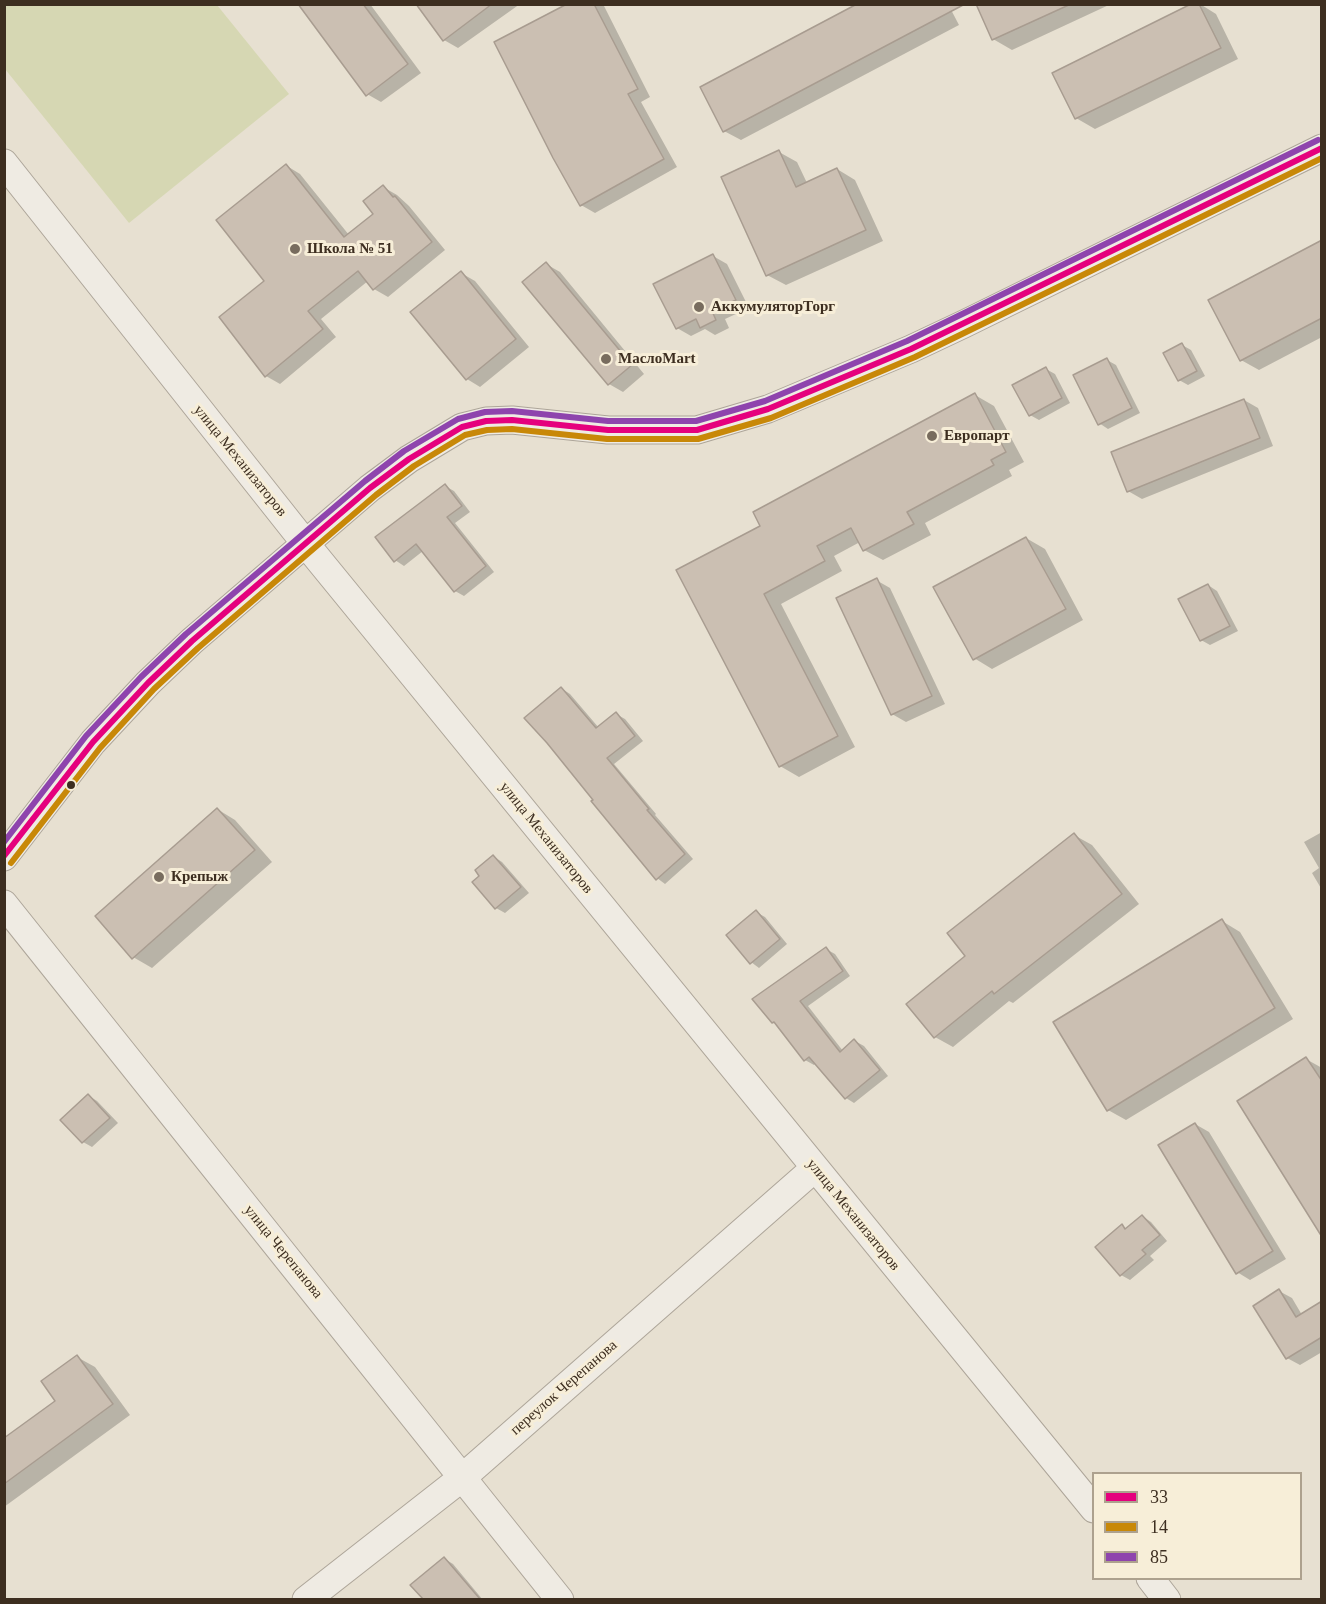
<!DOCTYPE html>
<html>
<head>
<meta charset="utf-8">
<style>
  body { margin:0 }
  #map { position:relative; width:1326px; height:1604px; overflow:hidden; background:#e7e0d1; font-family:Georgia,serif }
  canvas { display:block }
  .frame { position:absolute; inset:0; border:6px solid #3d2e20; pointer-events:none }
  .legend { position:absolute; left:1092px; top:1472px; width:210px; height:108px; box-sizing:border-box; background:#f7eed8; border:2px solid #ada18e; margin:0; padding:8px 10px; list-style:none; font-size:18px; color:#3d2e20 }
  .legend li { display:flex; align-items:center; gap:12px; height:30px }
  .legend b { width:30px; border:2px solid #ada18e }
</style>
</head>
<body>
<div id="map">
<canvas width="1326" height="1604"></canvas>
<div class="frame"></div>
<ul class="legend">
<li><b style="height:8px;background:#e5007d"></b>33</li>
<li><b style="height:8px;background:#c88808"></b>14</li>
<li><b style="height:8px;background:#8e44ad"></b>85</li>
</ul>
</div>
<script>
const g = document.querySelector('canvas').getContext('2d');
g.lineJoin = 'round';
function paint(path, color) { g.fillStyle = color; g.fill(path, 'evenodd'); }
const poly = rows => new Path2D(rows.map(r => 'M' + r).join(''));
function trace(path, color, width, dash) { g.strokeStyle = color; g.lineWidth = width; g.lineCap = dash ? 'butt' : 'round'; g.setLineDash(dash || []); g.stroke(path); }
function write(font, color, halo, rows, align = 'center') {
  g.font = font + ' Georgia,serif'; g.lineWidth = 6; g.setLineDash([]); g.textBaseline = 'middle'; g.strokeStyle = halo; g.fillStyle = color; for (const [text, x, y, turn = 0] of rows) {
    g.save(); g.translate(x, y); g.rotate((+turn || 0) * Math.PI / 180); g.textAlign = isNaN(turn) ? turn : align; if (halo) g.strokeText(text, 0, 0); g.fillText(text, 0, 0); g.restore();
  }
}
paint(poly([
  [4,5,217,5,289,94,129,223,5,69]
]), '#d6d7b3');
paint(poly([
  [312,4,370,4,421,73,381,102,367,94],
  [418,4,520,4,458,48,444,40],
  [571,4,603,4,650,97,641,102,677,167,595,213,581,205],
  [948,4,959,25,741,140,724,131],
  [977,4,1111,4,1012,50,993,39],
  [1195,4,1200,4,1216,14,1238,59,1095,129,1076,118],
  [779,152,797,162,807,183,837,169,855,180,883,241,786,285,767,275],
  [287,166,300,174,349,235,375,214,383,187,397,195,409,206,445,250,388,297,374,289,368,281,321,319,336,337,280,384,266,376,266,281],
  [1322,242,1322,337,1259,370,1241,360],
  [713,256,727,264,749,308,725,319,729,328,715,335,705,329,691,336,677,328],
  [546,264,560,272,644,374,623,392,609,384],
  [461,273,475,281,529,347,480,387,467,379],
  [1182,345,1191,350,1205,376,1188,385,1179,380],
  [1107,360,1116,365,1140,413,1108,429,1099,423],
  [1046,369,1055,374,1070,403,1039,420,1030,415],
  [975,395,994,406,1024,462,1009,470,1012,476,925,523,931,535,883,560,864,550,860,542,834,556,842,571,781,604,855,747,799,777,780,766,679,570,762,526],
  [1244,400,1258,408,1273,446,1142,499,1128,491],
  [445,486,454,491,470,512,455,523,494,572,464,596,455,591,423,551,404,566,395,560],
  [1026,538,1045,549,1083,620,992,669,974,658],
  [876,580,890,588,945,704,906,722,892,714],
  [1208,585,1217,591,1238,631,1210,645,1201,640],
  [561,688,570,694,599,728,616,714,625,719,643,741,614,764,656,814,655,815,693,859,665,884,657,878,595,800],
  [217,809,235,820,272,862,152,968,133,957],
  [1322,832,1322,890,1312,873,1319,868,1304,842],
  [1074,835,1092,845,1139,904,1013,1003,1009,1001,953,1047,935,1037,967,956],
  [493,856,502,862,529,893,505,913,496,908,481,876],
  [756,912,765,917,787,944,759,968,751,962],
  [1222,921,1240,932,1293,1019,1126,1120,1108,1110],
  [826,949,835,954,850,976,808,1006,843,1051,855,1041,864,1046,888,1076,854,1103,846,1098,816,1063,814,1065,805,1060,778,1025,773,1022],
  [1306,1059,1322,1068,1322,1234],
  [89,1096,97,1101,118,1123,92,1147,83,1142,62,1120],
  [1195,1124,1209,1132,1286,1259,1250,1280,1237,1272],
  [1142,1216,1151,1222,1167,1241,1150,1256,1154,1260,1130,1280,1121,1275,1122,1226,1127,1229],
  [1279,1291,1292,1298,1302,1315,1322,1303,1322,1352,1300,1365,1287,1358],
  [77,1357,95,1367,130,1415,4,1507,4,1440,57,1401],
  [445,1559,453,1564,483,1600,425,1600,413,1585]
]), '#0003');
const building = poly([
  [298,4,363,4,408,64,366,96,298,4],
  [416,4,492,4,443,41,416,4],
  [567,4,594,4,638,89,628,94,664,159,580,206,553,158,494,42,567,4],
  [857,4,965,4,723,132,700,87,857,4],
  [976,4,1071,4,992,40,976,4],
  [1191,4,1199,4,1221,48,1075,119,1052,73,1191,4],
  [779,150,796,187,837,168,866,230,766,276,721,177,779,150],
  [286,164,344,237,373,214,363,201,383,185,393,197,395,196,432,242,373,290,358,271,308,311,323,329,265,377,219,317,264,281,216,220,286,164],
  [1322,240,1322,318,1240,361,1208,300,1322,240],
  [713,254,736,300,712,311,716,320,700,328,696,319,676,329,653,284,713,254],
  [546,262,632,365,608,385,522,282,546,262],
  [461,271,516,339,466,380,410,312,461,271],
  [1182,343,1197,371,1178,381,1163,353,1182,343],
  [1107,358,1132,408,1098,425,1073,375,1107,358],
  [1046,367,1062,398,1029,416,1012,385,1046,367],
  [975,393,1006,452,991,460,994,465,907,512,914,524,863,551,851,528,817,546,825,561,764,594,838,736,779,767,676,570,760,526,753,512,975,393],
  [1244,399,1260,438,1127,492,1111,452,1244,399],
  [445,484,462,506,447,517,486,566,454,592,416,544,394,562,375,537,445,484],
  [1026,537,1066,609,973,660,933,587,1026,537],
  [877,578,932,696,891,715,836,598,877,578],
  [1208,584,1230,626,1200,641,1178,599,1208,584],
  [561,687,596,728,616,712,635,736,607,758,649,809,647,810,685,854,656,880,591,801,593,800,547,743,524,718,561,687],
  [217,808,255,850,132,959,95,916,217,808],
  [1074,833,1122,894,994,994,992,991,934,1038,906,1004,965,956,947,933,1074,833],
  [493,855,521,887,495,909,472,882,479,876,475,870,493,855],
  [756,910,780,939,750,964,726,935,756,910],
  [1222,919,1275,1008,1107,1111,1053,1022,1222,919],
  [826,947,843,971,800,1001,840,1052,854,1039,880,1070,845,1099,809,1057,804,1061,774,1022,772,1023,752,999,826,947],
  [1306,1057,1322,1081,1322,1237,1237,1101,1306,1057],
  [88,1094,110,1118,82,1143,60,1120,88,1094],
  [1195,1123,1273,1251,1236,1274,1158,1145,1195,1123],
  [1142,1215,1160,1235,1142,1250,1146,1254,1120,1276,1095,1247,1122,1224,1125,1229,1142,1215],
  [1279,1289,1296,1317,1322,1301,1322,1337,1286,1359,1253,1306,1279,1289],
  [77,1355,113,1404,4,1484,4,1438,55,1401,41,1381,77,1355],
  [444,1557,480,1599,423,1599,410,1585,444,1557]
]);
paint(building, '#cbbfb2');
trace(building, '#a89c90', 1.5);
const minor = poly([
  [4,163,305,543,1094,1509],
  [4,857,93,742,148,683,192,641,370,488,409,459,462,427,486,421,512,420,608,430,697,430,768,409,911,349,964,324,1322,148],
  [4,904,560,1600],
  [1150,1578,1167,1600],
  [306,1600,463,1477,815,1168]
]);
trace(minor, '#ada599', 29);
trace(minor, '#efebe3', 27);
trace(poly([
  [4,856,93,742,148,683,192,641,370,488,409,459,462,427,486,421,512,420,608,430,697,430,768,409,911,349,1322,148]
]), '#e5007d', 6);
trace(poly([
  [11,863,100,748,154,689,198,648,376,495,414,466,465,435,487,430,512,429,607,439,698,439,771,418,915,357,1322,158]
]), '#c88808', 6);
trace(poly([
  [4,842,86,736,141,677,186,634,365,481,404,451,458,419,485,412,512,411,608,421,696,421,765,401,907,341,1318,140]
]), '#8e44ad', 6);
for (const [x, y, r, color] of [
  [295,249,6,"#786c5e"],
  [699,307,6,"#786c5e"],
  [606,359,6,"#786c5e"],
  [932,436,6,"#786c5e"],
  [71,785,5,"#3d2e20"],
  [159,877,6,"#786c5e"]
]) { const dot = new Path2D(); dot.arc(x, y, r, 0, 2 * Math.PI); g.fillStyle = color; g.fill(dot); trace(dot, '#f7eed8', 2); }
write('bold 15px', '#3d2e20', '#f7eed8', [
  ["Школа № 51",307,249],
  ["АккумуляторТорг",711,307],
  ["МаслоMart",618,359],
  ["Европарт",944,436],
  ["Крепыж",171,877]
], 'left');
write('15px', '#3d2e20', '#f7eed8', [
  ["улица Механизаторов",240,461,51],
  ["улица Механизаторов",546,838,51],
  ["улица Механизаторов",853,1215,51],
  ["улица Черепанова",283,1252,51],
  ["переулок Черепанова",564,1388,-41]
]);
</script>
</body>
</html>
